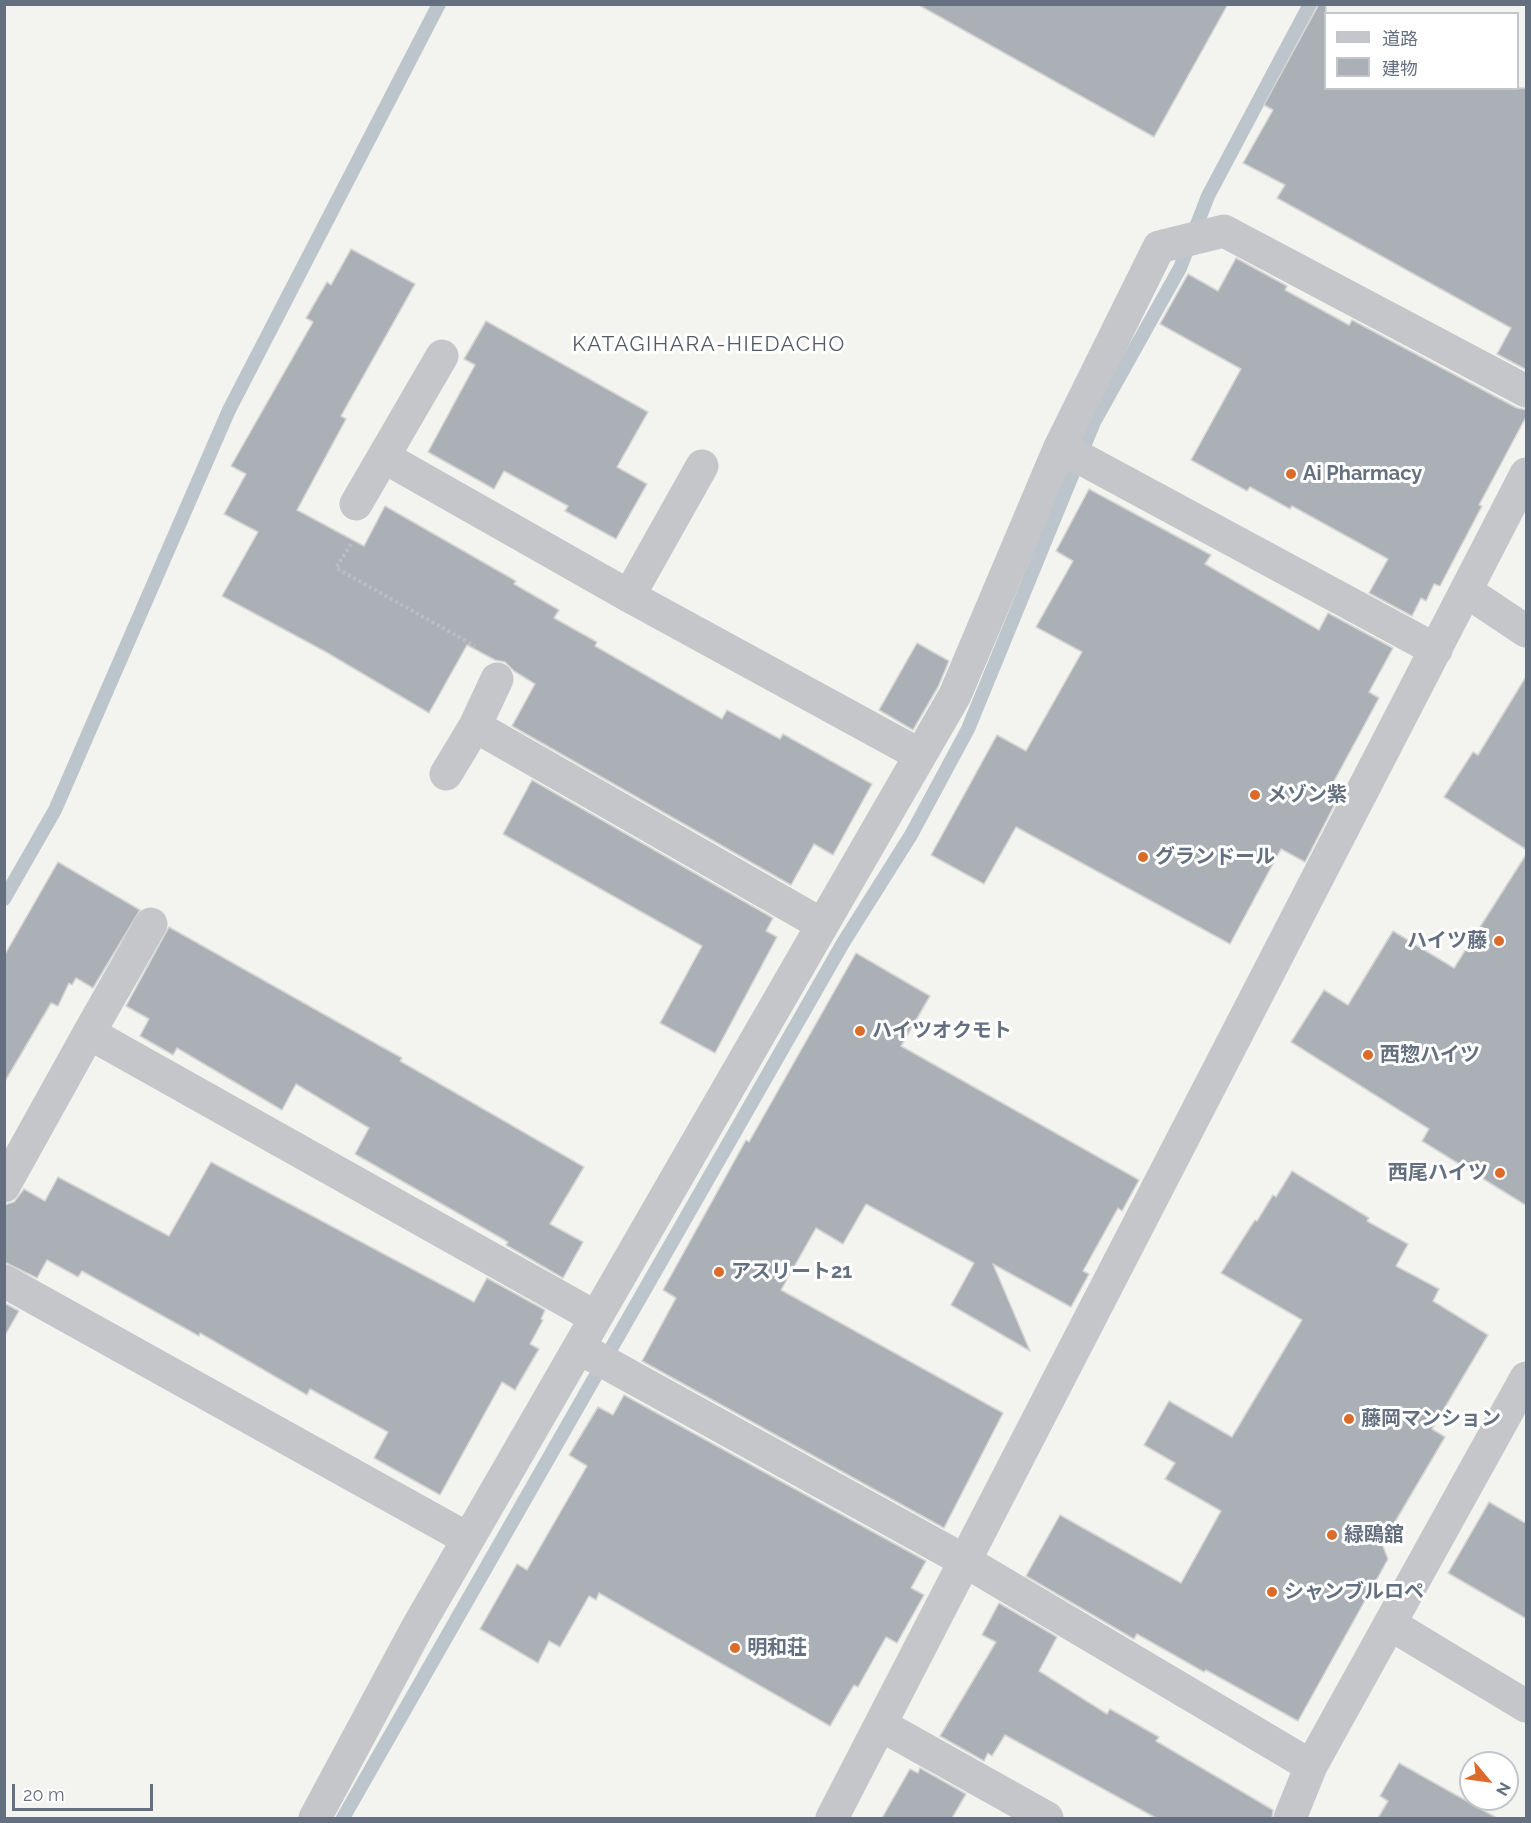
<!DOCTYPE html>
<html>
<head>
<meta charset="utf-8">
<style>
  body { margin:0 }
  #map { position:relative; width:1531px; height:1823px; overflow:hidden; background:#f3f4f0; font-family:Raleway,"Noto Sans JP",sans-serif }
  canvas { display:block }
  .frame { position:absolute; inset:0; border:6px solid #647080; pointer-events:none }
  .legend { position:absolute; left:1324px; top:12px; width:195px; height:78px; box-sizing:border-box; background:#fff; border:2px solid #c1c6cc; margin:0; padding:8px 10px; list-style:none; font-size:18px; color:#647080 }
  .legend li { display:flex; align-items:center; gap:12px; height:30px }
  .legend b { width:30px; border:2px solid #c1c6cc }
  .north { position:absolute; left:1459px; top:1751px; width:60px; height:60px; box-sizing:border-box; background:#fff; border:2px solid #c1c6cc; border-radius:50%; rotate:119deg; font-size:16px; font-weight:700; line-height:24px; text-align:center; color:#647080 }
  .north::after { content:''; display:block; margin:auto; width:21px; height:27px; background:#dc6a28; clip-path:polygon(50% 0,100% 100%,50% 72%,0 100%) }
  .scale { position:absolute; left:12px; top:1784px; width:141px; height:27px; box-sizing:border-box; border:3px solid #647080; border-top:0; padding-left:8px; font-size:18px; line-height:21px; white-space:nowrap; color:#647080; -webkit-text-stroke:4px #fff; paint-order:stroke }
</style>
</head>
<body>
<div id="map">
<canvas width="1531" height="1823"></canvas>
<div class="frame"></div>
<ul class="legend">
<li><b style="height:8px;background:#c4c6ca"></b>道路</li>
<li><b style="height:16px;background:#aab0b6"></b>建物</li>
</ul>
<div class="north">N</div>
<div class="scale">20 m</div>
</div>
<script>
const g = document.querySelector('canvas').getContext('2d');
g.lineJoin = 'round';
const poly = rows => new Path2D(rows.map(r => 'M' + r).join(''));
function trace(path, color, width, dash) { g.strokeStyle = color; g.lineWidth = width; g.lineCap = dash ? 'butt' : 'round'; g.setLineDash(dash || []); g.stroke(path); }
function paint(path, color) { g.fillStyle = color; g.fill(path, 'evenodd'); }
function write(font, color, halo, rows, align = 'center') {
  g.font = font + ' Raleway,"Noto Sans JP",sans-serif'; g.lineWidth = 6; g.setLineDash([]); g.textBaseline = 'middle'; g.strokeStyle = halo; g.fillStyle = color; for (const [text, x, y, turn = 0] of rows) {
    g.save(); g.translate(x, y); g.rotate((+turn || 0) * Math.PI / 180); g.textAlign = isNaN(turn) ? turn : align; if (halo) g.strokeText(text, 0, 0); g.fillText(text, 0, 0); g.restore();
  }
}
trace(poly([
  [4,899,55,810,229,410,439,4],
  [612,1347,843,943,911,835,968,729,1094,422,1180,268,1208,196,1310,4],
  [343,1818,595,1377]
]), '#bcc5cb', 14);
const building = poly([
  [917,4,1228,4,1154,137,917,4],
  [1319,4,1326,4,1326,88,1527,88,1527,370,1497,354,1511,328,1277,198,1285,185,1243,163,1273,110,1264,105,1319,4],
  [351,249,415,284,341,416,346,419,297,510,364,546,385,506,516,581,514,584,559,610,554,618,597,642,595,646,722,719,727,710,780,739,783,734,872,784,833,855,814,844,791,885,512,726,535,684,514,671,505,662,495,660,467,645,429,713,326,652,222,596,258,532,224,514,246,474,231,466,313,322,306,318,327,282,331,285,351,249],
  [1236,258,1287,286,1285,290,1349,325,1352,320,1517,408,1527,410,1527,415,1479,505,1482,506,1440,586,1434,584,1426,601,1421,598,1412,616,1369,593,1388,559,1292,506,1290,509,1250,487,1247,491,1191,460,1241,369,1160,324,1188,274,1218,291,1236,258],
  [486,321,648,412,617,467,647,484,616,539,565,511,568,506,504,471,494,489,428,452,475,365,464,359,486,321],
  [1089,489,1211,555,1205,564,1319,630,1328,613,1393,648,1369,692,1379,698,1327,794,1337,800,1305,862,1281,849,1230,944,1016,827,984,884,931,855,997,735,1026,751,1082,652,1036,627,1073,561,1056,551,1089,489],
  [917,643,949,661,938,687,913,730,879,710,917,643],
  [1527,675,1527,850,1444,797,1473,752,1478,755,1527,675],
  [532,780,773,918,766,931,777,937,715,1053,660,1023,702,946,503,834,532,780],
  [1527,853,1527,1206,1422,1141,1429,1129,1291,1042,1324,990,1348,1005,1393,931,1454,968,1527,853],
  [58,862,140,910,93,988,76,978,72,985,69,983,58,1006,51,1003,4,1083,4,956,58,862],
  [169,927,382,1047,402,1058,400,1061,584,1167,550,1224,583,1242,563,1278,506,1245,508,1242,355,1154,369,1128,296,1084,282,1110,177,1048,173,1055,140,1036,149,1019,126,1006,169,927],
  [856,953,930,996,901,1046,1139,1180,1122,1211,1118,1208,1083,1271,1089,1274,1071,1307,993,1264,1030,1351,951,1305,974,1263,866,1204,843,1244,816,1228,781,1290,1003,1413,944,1528,642,1361,676,1298,663,1290,746,1140,749,1142,856,953],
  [211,1162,474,1302,487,1278,545,1310,541,1319,543,1320,530,1344,539,1349,515,1390,502,1382,440,1495,374,1458,388,1432,310,1389,307,1395,200,1333,199,1336,82,1271,78,1277,47,1260,37,1278,4,1262,4,1205,14,1202,24,1189,45,1201,58,1177,169,1236,211,1162],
  [1292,1171,1369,1218,1367,1221,1408,1244,1396,1266,1439,1289,1433,1301,1488,1335,1432,1429,1445,1437,1382,1544,1388,1559,1298,1721,1206,1670,1204,1672,1137,1634,1134,1639,1026,1576,1060,1515,1181,1583,1221,1511,1165,1479,1175,1463,1144,1445,1169,1401,1232,1437,1302,1320,1221,1273,1255,1220,1257,1221,1273,1195,1276,1197,1292,1171],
  [4,1303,19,1311,4,1337,4,1303],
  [624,1395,926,1561,911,1588,924,1595,897,1643,886,1637,858,1687,854,1685,830,1726,599,1593,596,1600,589,1596,560,1647,549,1641,538,1663,480,1629,517,1564,527,1570,587,1466,569,1455,598,1407,613,1415,624,1395],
  [1489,1502,1527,1524,1527,1619,1448,1573,1489,1502],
  [999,1603,1057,1637,1039,1671,1107,1714,1110,1709,1159,1737,1156,1741,1273,1810,1272,1818,1156,1818,1005,1735,992,1756,988,1753,984,1761,940,1736,996,1642,982,1635,999,1603],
  [1399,1763,1497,1818,1378,1818,1388,1801,1380,1796,1399,1763],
  [920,1768,966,1794,952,1818,882,1818,910,1769,918,1773,920,1768]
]);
paint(building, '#aab0b6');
trace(building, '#d5d5d3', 1.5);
trace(poly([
  [351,544,336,568,475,646]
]), '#bbbdbf', 4, [3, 3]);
trace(poly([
  [1060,447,1436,650],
  [384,457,629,596,920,755],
  [356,504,442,356],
  [1466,591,1526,631],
  [629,596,702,466],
  [475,726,821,924],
  [446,774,475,726,497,679],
  [89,1033,151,924],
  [4,1186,89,1033,595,1317],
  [4,1281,468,1539],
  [579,1348,965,1561,1311,1766],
  [1390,1624,1526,1706],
  [881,1725,1047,1818],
  [315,1818,417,1628,955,695,1060,447,1159,247,1224,231,1526,391],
  [832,1818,1526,474],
  [1290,1818,1311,1766,1526,1378]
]), '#c4c6ca', 33);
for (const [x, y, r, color] of [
  [1291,474,6,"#dc6a28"],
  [1255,795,6,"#dc6a28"],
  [1143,857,6,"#dc6a28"],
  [1499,941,6,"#dc6a28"],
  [860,1031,6,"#dc6a28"],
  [1368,1055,6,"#dc6a28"],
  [1500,1173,6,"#dc6a28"],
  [719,1272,6,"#dc6a28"],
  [1349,1419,6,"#dc6a28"],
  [1332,1535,6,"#dc6a28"],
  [1272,1592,6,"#dc6a28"],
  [735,1648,6,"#dc6a28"]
]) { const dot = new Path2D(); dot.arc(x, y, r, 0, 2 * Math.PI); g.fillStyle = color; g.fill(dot); trace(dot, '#fff', 2); }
write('bold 20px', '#647080', '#fff', [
  ["Ai Pharmacy",1303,474],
  ["メゾン紫",1267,795],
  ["グランドール",1155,857],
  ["ハイツ藤",1487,941,"right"],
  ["ハイツオクモト",872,1031],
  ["西惣ハイツ",1380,1055],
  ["西尾ハイツ",1488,1173,"right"],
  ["アスリート21",731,1272],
  ["藤岡マンション",1361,1419],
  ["緑鴎舘",1344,1535],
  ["シャンブルロペ",1284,1592],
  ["明和荘",747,1648]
], 'left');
g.letterSpacing = '1.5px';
write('21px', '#515a65', '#fff', [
  ["KATAGIHARA-HIEDACHO",709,345]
]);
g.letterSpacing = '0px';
</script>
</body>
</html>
